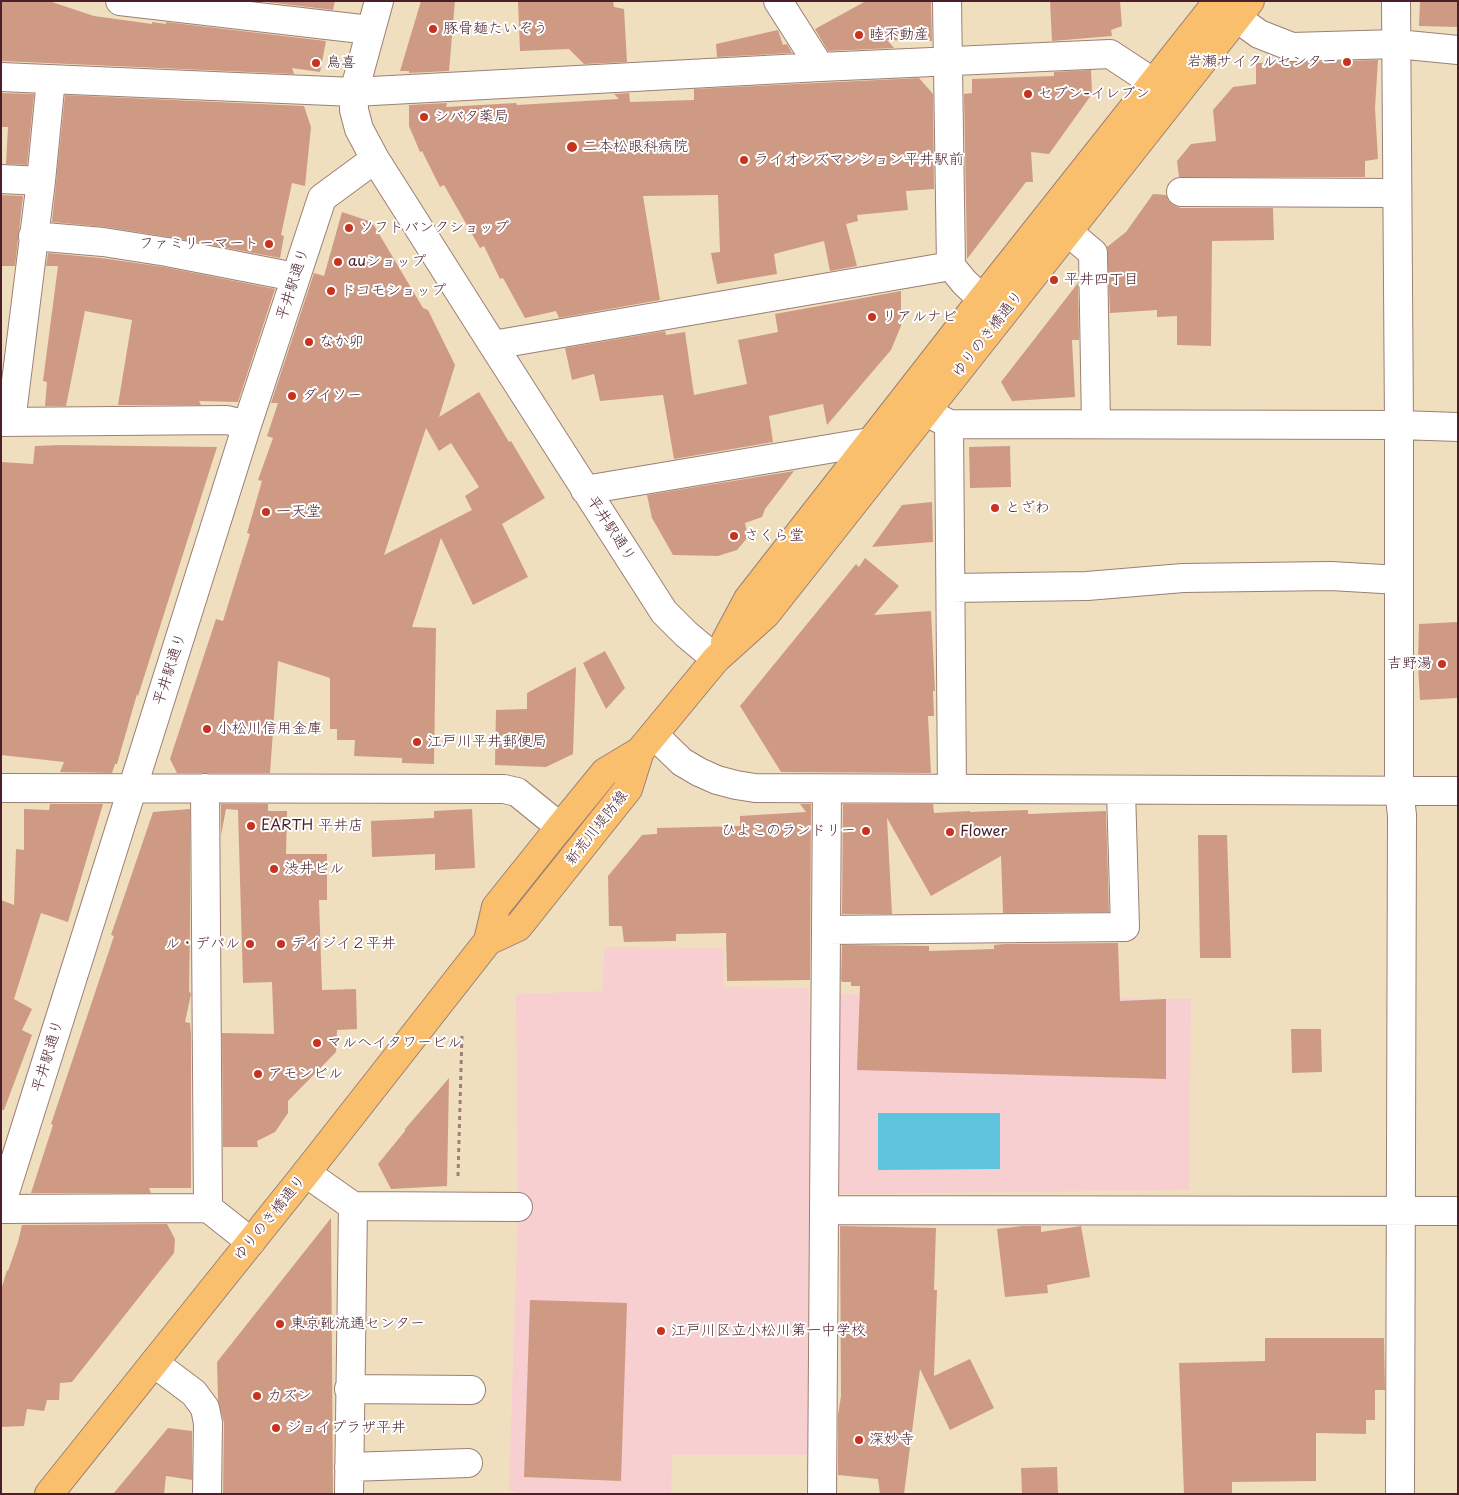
<!DOCTYPE html>
<html>
<head>
<meta charset="utf-8">
<style>
  body { margin:0 }
  #map { position:relative; width:1459px; height:1495px; overflow:hidden; background:#efdfbf; font-family:"Playpen Sans",sans-serif }
  canvas { display:block }
  .frame { position:absolute; inset:0; border:2px solid #4a1f2b; pointer-events:none }
</style>
</head>
<body>
<div id="map">
<canvas width="1459" height="1495"></canvas>
<div class="frame"></div>
</div>
<script>
const g = document.querySelector('canvas').getContext('2d');
g.lineJoin = 'round';
function paint(path, color) { g.fillStyle = color; g.fill(path, 'evenodd'); }
const poly = rows => new Path2D(rows.map(r => 'M' + r).join(''));
function trace(path, color, width, dash) { g.strokeStyle = color; g.lineWidth = width; g.lineCap = dash ? 'butt' : 'round'; g.setLineDash(dash || []); g.stroke(path); }
function write(font, color, halo, rows, align = 'center') {
  g.font = font + ' "Playpen Sans","Klee One",sans-serif'; g.lineWidth = 4; g.setLineDash([]); g.textBaseline = 'middle'; g.strokeStyle = halo; g.fillStyle = color; for (const [text, x, y, turn = 0] of rows) {
    g.save(); g.translate(x, y); g.rotate((+turn || 0) * Math.PI / 180); g.textAlign = isNaN(turn) ? turn : align; if (halo) g.strokeText(text, 0, 0); g.fillText(text, 0, 0); g.restore();
  }
}
paint(poly([
  [604,947,724,948,723,987,808,988,810,1037,836,1036,836,994,1191,999,1189,1190,838,1194,836,1053,810,1053,808,1455,672,1455,671,1494,521,1494,509,1490,518,1207,516,994,603,991]
]), '#f7cfd1');
paint(poly([
  [878,1113,1000,1113,1000,1169,878,1170]
]), '#60c4de');
paint(poly([
  [1,1,49,1,94,16,152,24,152,22,166,24,166,22,326,41,320,72,292,68,294,74,1,61],
  [258,1,335,1,333,10],
  [421,1,455,1,449,71,409,73,409,71,400,71],
  [518,1,613,1,614,7,624,9,627,62,584,64,569,49,520,51],
  [866,1,931,1,932,41,887,40,894,48,828,51,815,29],
  [1050,1,1120,1,1122,26,1111,30,1112,36,1052,41],
  [1420,1,1458,1,1458,27,1419,26],
  [778,30,783,45,787,44,792,53,717,57,716,44],
  [1378,60,1375,108,1378,159,1365,161,1365,177,1179,177,1177,161,1191,144,1216,141,1213,110,1233,87,1256,84,1256,63],
  [1091,70,1092,94,1049,154,1031,152,1033,182,1026,182,967,259,964,94,972,93,972,79,1054,76,1054,72],
  [919,78,933,94,934,189,906,191,908,210,857,215,858,221,846,224,857,266,830,271,824,241,774,254,777,274,717,284,711,253,720,252,718,195,643,196,660,300,559,318,556,311,525,318,503,278,500,279,484,246,480,248,444,185,440,187,422,151,420,152,409,126,409,105,447,103,446,107,516,103,517,105,619,99,614,94,629,93,630,102,694,100,694,89],
  [1,93,34,94,27,165,6,164,8,127,1,127],
  [65,95,304,106,311,127,305,186,292,183,281,235,284,236,280,258,169,237,105,227,52,222],
  [1153,194,1166,195,1168,200,1173,205,1181,208,1273,208,1274,240,1212,241,1211,346,1177,345,1177,316,1157,317,1157,310,1110,313,1107,247,1126,232],
  [1,195,23,196,15,266,1,266],
  [342,212,372,222,423,308,428,310,455,365,439,417,479,392,509,442,511,441,545,498,502,524,528,577,473,605,441,538,412,627,436,628,434,764,402,763,402,758,354,756,355,740,337,740,337,729,330,729,330,678,278,661,270,773,177,773,170,759,216,619,223,621,250,534,247,533,262,481,258,480,273,438,267,436,278,403,271,403,314,273,324,276],
  [426,428,439,451,451,443,479,487,465,496,472,510,384,555],
  [48,253,101,258,164,267,275,289,238,402,199,401,201,405,118,405,132,320,85,311,66,406,45,406,47,382,43,381,58,266,46,266],
  [1078,283,1079,340,1072,340,1075,397,1012,401,1001,382],
  [901,291,901,326,891,350,827,425,823,404,769,416,773,442,674,459,663,395,600,401,594,374,572,380,565,348,665,331,666,335,685,332,694,395,747,384,738,340,778,332,775,314],
  [61,445,217,447,138,696,137,694,117,764,115,764,112,773,60,772,64,762,1,755,1,462,33,464,35,446],
  [1010,446,1011,487,970,488,969,447],
  [794,471,765,509,762,517,745,523,748,537,737,550,718,556,673,555,652,518,647,495],
  [932,502,933,542,872,547,902,505],
  [865,558,899,586,874,615,931,611,935,691,933,691,934,716,928,716,931,773,781,772,740,706,856,564,859,567],
  [1458,622,1458,698,1420,700,1418,665,1419,624],
  [605,651,625,688,606,709,583,663],
  [576,667,573,754,546,767,495,765,496,710,527,709,527,693],
  [50,804,103,804,68,922,41,913,14,999,32,1009,22,1030,32,1035,4,1110,1,1110,1,900,14,905,16,849,24,850,24,809,49,810],
  [221,804,268,804,268,811,287,811,286,854,327,854,327,900,319,900,322,990,356,989,357,1029,337,1030,336,1052,288,1101,288,1113,275,1132,257,1141,258,1147,223,1147,222,1033,274,1034,272,982,243,983,238,810,226,809,221,835],
  [800,804,811,804,810,980,727,981,726,933,676,934,676,941,624,942,622,926,609,926,608,876,642,835,657,834,657,828,740,826,740,816,806,812],
  [843,804,933,804,934,813,970,811,970,812,1028,810,1028,814,1106,811,1109,912,1003,913,1001,856,931,896,887,818,892,914,842,914],
  [190,809,190,927,189,991,191,994,185,1022,190,1023,191,1033,191,1188,149,1188,151,1193,31,1193,53,1125,51,1124,114,936,111,935,153,812],
  [472,809,475,868,435,870,435,854,372,857,371,821,434,818,434,811],
  [1198,835,1227,835,1231,958,1200,958],
  [1118,943,1120,1001,1166,999,1166,1079,857,1070,860,986,851,986,851,982,842,982,841,980,842,945,929,946,929,951,994,949,994,945,1005,944],
  [1291,1029,1321,1029,1322,1072,1292,1073],
  [449,1078,447,1186,391,1189,378,1164,405,1131,405,1129],
  [331,1218,333,1494,223,1494,224,1423,218,1400,217,1362],
  [167,1224,175,1239,174,1253,72,1382,60,1383,59,1400,47,1400,44,1411,27,1409,24,1426,1,1427,1,1290,7,1270,8,1271,18,1242,22,1225],
  [840,1226,936,1228,934,1290,937,1290,934,1376,970,1359,994,1408,950,1430,920,1369,904,1494,880,1494,878,1479,838,1475,838,1415,841,1396],
  [1022,1226,1041,1226,1041,1232,1081,1226,1090,1277,1047,1285,1048,1293,1005,1297,997,1229],
  [530,1300,627,1303,621,1481,524,1477],
  [1265,1338,1384,1338,1385,1390,1375,1390,1375,1420,1366,1420,1366,1434,1316,1433,1316,1481,1232,1482,1232,1494,1184,1494,1179,1363,1265,1361],
  [168,1428,192,1431,192,1480,166,1476,164,1494,113,1494],
  [1057,1467,1058,1494,1022,1494,1021,1468]
]), '#cf9a83');
const minor = poly([
  [120,1,370,30],
  [379,1,354,92,354,110,359,129,375,159,493,345,664,612,686,634,716,659],
  [778,1,820,67],
  [947,1,951,266],
  [1396,1,1399,425,1399,790,1402,815,1400,1494],
  [1237,18,1259,34,1292,47,1397,44,1458,50],
  [1,77,354,92,820,67,1110,54,1154,83],
  [1,179,41,181],
  [1181,192,1396,193],
  [1068,232,1093,253,1096,424],
  [33,236,103,242,167,252,295,277],
  [493,345,951,266,964,282,982,299],
  [927,412,949,424,1399,425,1458,427],
  [1,422,227,420,247,425],
  [11,422,41,181,51,79],
  [949,424,952,789],
  [585,490,870,442],
  [951,588,1087,586,1183,578,1331,576,1399,580],
  [654,735,682,762,699,772,717,780,736,785,755,788,1458,791],
  [1,788,504,789,517,792,560,827],
  [205,788,208,1208],
  [827,930,1125,927,1121,790],
  [306,1173,353,1206,349,1494],
  [1,1205,247,425,322,198,375,159],
  [353,1206,518,1207],
  [1,1209,208,1208,251,1242],
  [825,1210,1458,1211],
  [154,1363,194,1393,205,1408,208,1423,207,1494],
  [349,1389,471,1390],
  [349,1467,468,1463],
  [822,1494,827,789]
]);
const major = poly([
  [725,642,748,599,982,299,1218,1],
  [488,941,518,927,628,789,640,751],
  [49,1494,306,1173,488,941,496,907,560,827,605,772,640,751,716,659,766,614,1250,1]
]);
trace(minor, '#9c7f75', 30);
trace(major, '#9c7f75', 30);
trace(poly([
  [458,1176,462,1034]
]), '#9c7f75', 3, [4, 4]);
trace(minor, '#fff', 28);
trace(major, '#f9bf6d', 28);
for (const [x, y, r, color] of [
  [433,29,5,"#c8321e"],
  [859,35,5,"#c8321e"],
  [1347,62,5,"#c8321e"],
  [316,63,5,"#c8321e"],
  [1028,94,5,"#c8321e"],
  [424,117,5,"#c8321e"],
  [572,147,6,"#c8321e"],
  [744,160,5,"#c8321e"],
  [349,228,5,"#c8321e"],
  [269,244,5,"#c8321e"],
  [338,262,5,"#c8321e"],
  [1054,280,5,"#c8321e"],
  [331,291,5,"#c8321e"],
  [872,317,5,"#c8321e"],
  [309,342,5,"#c8321e"],
  [292,396,5,"#c8321e"],
  [995,508,5,"#c8321e"],
  [266,512,5,"#c8321e"],
  [734,536,5,"#c8321e"],
  [1442,664,5,"#c8321e"],
  [207,729,5,"#c8321e"],
  [417,742,5,"#c8321e"],
  [251,826,5,"#c8321e"],
  [866,831,5,"#c8321e"],
  [950,832,5,"#c8321e"],
  [274,869,5,"#c8321e"],
  [250,944,5,"#c8321e"],
  [281,944,5,"#c8321e"],
  [317,1043,5,"#c8321e"],
  [258,1074,5,"#c8321e"],
  [280,1324,5,"#c8321e"],
  [661,1331,5,"#c8321e"],
  [257,1396,5,"#c8321e"],
  [276,1428,5,"#c8321e"],
  [859,1440,5,"#c8321e"]
]) { const dot = new Path2D(); dot.arc(x, y, r, 0, 2 * Math.PI); g.fillStyle = color; g.fill(dot); trace(dot, '#fff', 2); }
write('15px', '#4a1f2b', '#fff', [
  ["豚骨麺たいぞう",443,29],
  ["睦不動産",869,35],
  ["岩瀬サイクルセンター",1337,62,"right"],
  ["鳥喜",326,63],
  ["セブン-イレブン",1038,94],
  ["シバタ薬局",434,117],
  ["二本松眼科病院",583,147],
  ["ライオンズマンション平井駅前",754,160],
  ["ソフトバンクショップ",359,228],
  ["ファミリーマート",259,244,"right"],
  ["auショップ",348,262],
  ["平井四丁目",1064,280],
  ["ドコモショップ",341,291],
  ["リアルナビ",882,317],
  ["なか卯",319,342],
  ["ダイソー",302,396],
  ["とざわ",1005,508],
  ["一天堂",276,512],
  ["さくら堂",744,536],
  ["吉野湯",1432,664,"right"],
  ["小松川信用金庫",217,729],
  ["江戸川平井郵便局",427,742],
  ["EARTH 平井店",261,826],
  ["ひよこのランドリー",856,831,"right"],
  ["Flower",960,832],
  ["渋井ビル",284,869],
  ["ル・デパル",240,944,"right"],
  ["デイジイ２平井",291,944],
  ["マルヘイタワービル",327,1043],
  ["アモンビル",268,1074],
  ["東京靴流通センター",290,1324],
  ["江戸川区立小松川第一中学校",671,1331],
  ["カズン",267,1396],
  ["ジョイプラザ平井",286,1428],
  ["深妙寺",869,1440]
], 'left');
write('15px', '#4a1f2b', '#fff', [
  ["平井駅通り",293,284,-72],
  ["ゆりのき橋通り",988,334,-52],
  ["平井駅通り",611,529,57],
  ["平井駅通り",170,669,-72],
  ["新荒川堤防線",597,828,-52],
  ["平井駅通り",48,1056,-73],
  ["ゆりのき橋通り",270,1218,-51]
]);
</script>
</body>
</html>
